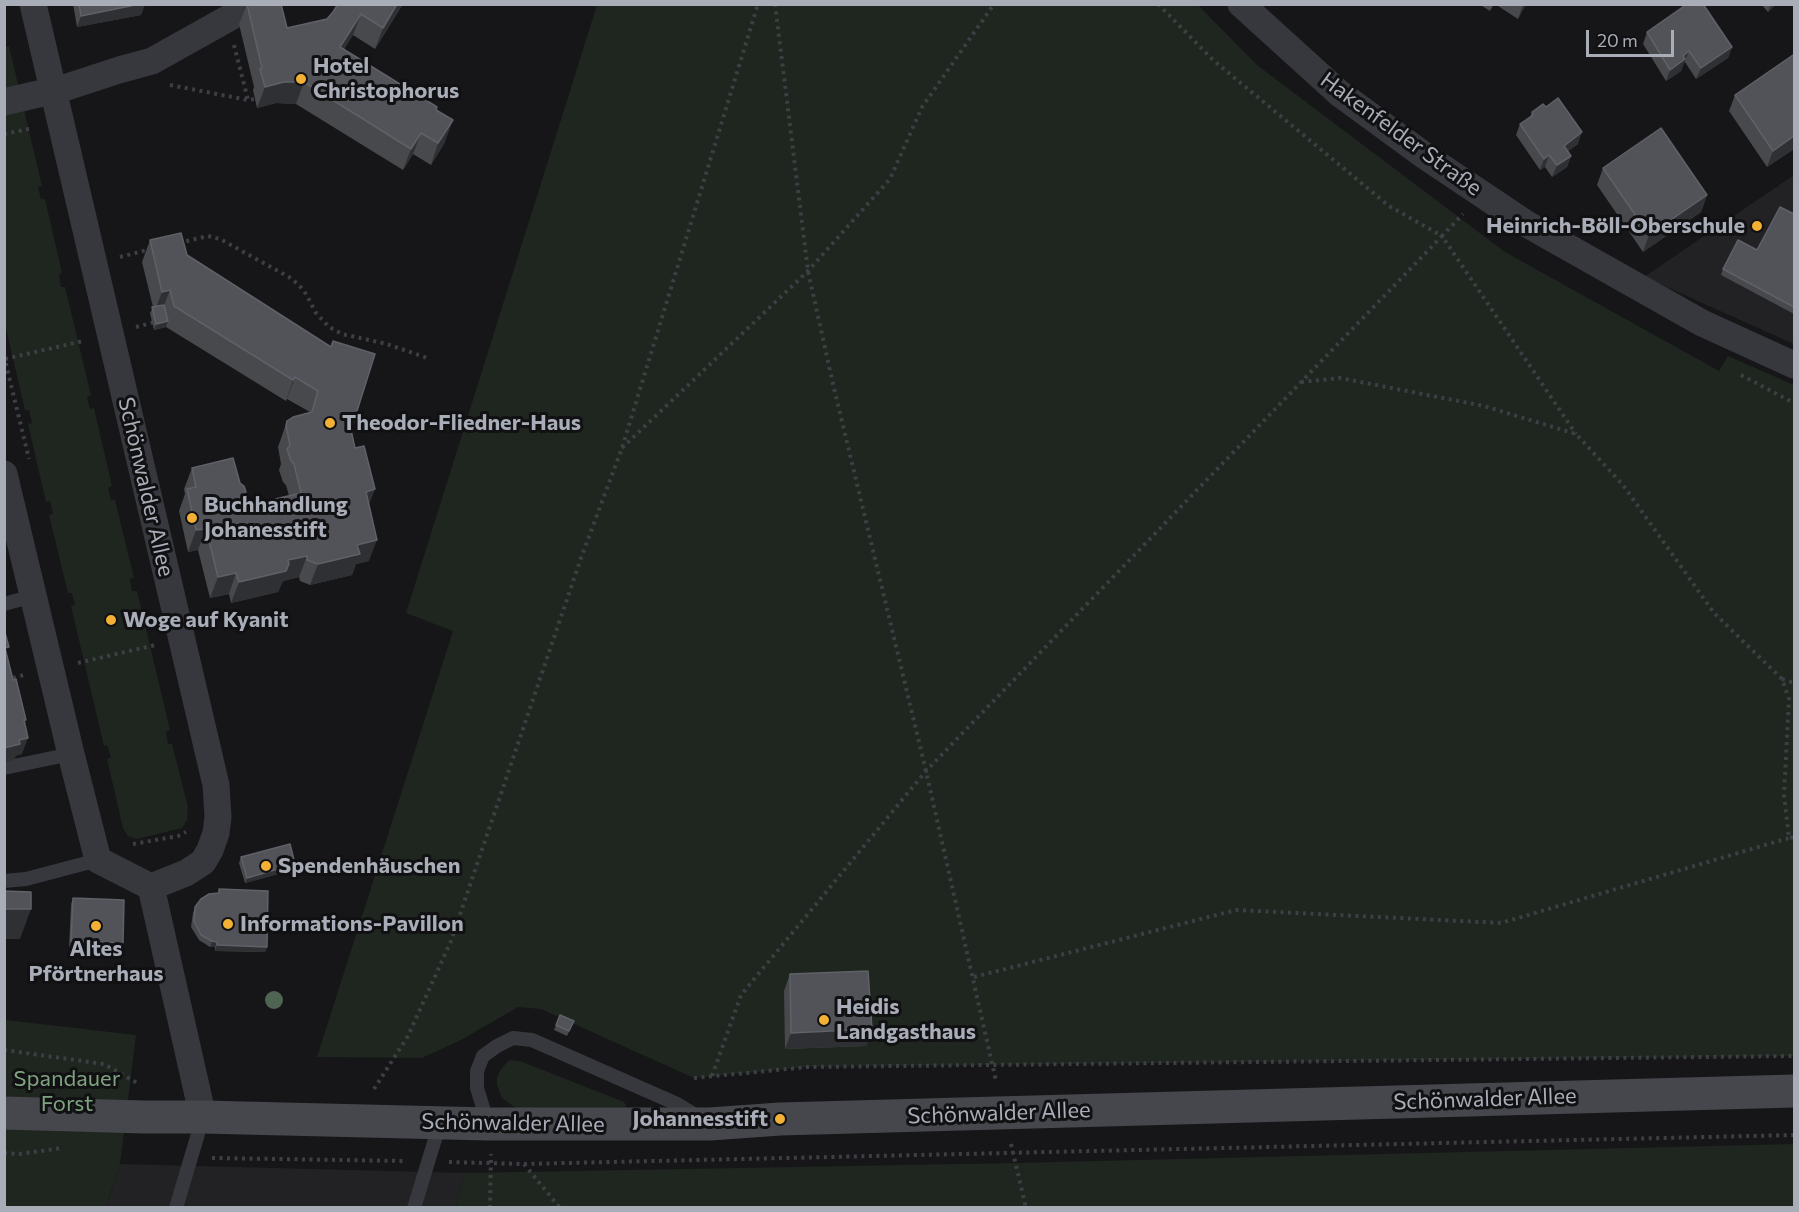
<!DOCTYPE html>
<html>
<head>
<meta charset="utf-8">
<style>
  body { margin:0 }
  #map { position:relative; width:1799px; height:1212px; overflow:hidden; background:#161618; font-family:Commissioner,sans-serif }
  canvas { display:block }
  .frame { position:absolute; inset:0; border:6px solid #a8adb8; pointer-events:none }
  .scale { position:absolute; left:1586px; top:30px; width:88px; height:27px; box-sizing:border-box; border:3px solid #a8adb8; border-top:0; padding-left:8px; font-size:18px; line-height:21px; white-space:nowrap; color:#a8adb8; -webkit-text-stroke:4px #111113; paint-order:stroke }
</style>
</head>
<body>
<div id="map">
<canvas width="1799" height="1212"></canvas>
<div class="frame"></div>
<div class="scale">20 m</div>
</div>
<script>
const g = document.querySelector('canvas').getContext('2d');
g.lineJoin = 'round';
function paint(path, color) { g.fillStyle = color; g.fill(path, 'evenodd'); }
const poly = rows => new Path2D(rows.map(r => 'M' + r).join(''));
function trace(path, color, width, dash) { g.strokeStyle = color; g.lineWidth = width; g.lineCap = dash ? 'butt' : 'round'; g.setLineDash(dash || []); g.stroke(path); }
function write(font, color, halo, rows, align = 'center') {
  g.font = font + ' Commissioner,sans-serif'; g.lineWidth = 6; g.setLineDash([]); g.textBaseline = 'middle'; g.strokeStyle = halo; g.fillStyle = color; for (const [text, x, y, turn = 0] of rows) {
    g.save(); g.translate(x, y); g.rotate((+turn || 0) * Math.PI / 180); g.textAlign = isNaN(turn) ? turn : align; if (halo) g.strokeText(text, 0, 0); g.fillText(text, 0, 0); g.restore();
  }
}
paint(poly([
  [1794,175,1794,344,1644,277],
  [120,1164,465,1173,456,1207,106,1208]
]), '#222225');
paint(poly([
  [597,5,1198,5,1257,65,1505,252,1719,371,1728,356,1794,385,1794,1056,808,1067,694,1078,541,1009,518,1007,461,1040,422,1058,317,1057,453,631,406,613],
  [4,44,5,47,9,46,42,186,38,187,41,199,45,199,62,273,59,275,61,287,65,287,91,395,87,397,90,409,94,408,112,486,108,488,111,500,115,500,134,578,130,579,132,591,137,591,170,730,166,732,168,744,172,744,188,807,187,820,182,828,137,839,128,836,123,828,107,759,111,757,107,745,104,746,71,606,75,605,72,593,68,593,49,515,53,514,50,501,46,502,28,424,32,423,29,410,25,410,5,324],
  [5,1020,136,1035,120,1164,106,1207,5,1208],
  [511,1060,520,1061,624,1102,626,1105,625,1109,517,1109,502,1098,497,1085,497,1078,500,1071,507,1062],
  [1794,1144,1794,1208,456,1207,465,1173,1015,1163]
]), '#1e261f');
trace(poly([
  [775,4,808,271,833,384,926,771,996,1081],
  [1158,4,1213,60,1389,206,1442,236,1463,214],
  [234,45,248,100],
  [170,85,248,100,255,99],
  [4,134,33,128],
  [179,243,208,236,220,239,289,277,299,285,306,294,316,313,329,327,342,334,387,344,427,358],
  [120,257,151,249],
  [136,327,155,322],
  [4,356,29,459],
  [5,359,83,341],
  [1741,375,1794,403],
  [1301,382,1340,378,1484,406,1576,434,1623,485,1714,613,1782,679,1789,699,1784,795,1789,838,1794,837],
  [622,448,808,271,890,179,922,107,994,4],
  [78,663,155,645],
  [13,678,24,675],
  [1782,679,1794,683],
  [133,844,178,836,186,832],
  [974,977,1236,910,1501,923,1789,838],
  [4,1050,104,1064,139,1084],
  [712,1076,741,995,926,771,1442,236,1576,434],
  [694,1078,808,1067,1794,1056],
  [374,1089,408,1036,451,941,581,558,622,448,758,4],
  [1011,1144,1026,1208],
  [4,1153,19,1154,62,1148],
  [212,1158,405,1161],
  [449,1162,523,1164,1794,1135],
  [524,1164,560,1208],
  [490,1208,491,1154]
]), '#3d3f44', 4, [3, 4.5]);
trace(poly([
  [4,604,33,596],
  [4,768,71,754],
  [4,881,26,879,98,860],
  [488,1124,477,1088,477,1071,483,1056,497,1046,513,1038,532,1040,677,1104,697,1116],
  [176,1208,203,1117],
  [414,1208,440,1123]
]), '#37383d', 14);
trace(poly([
  [1241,4,1339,93,1425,156,1525,223,1702,323,1794,365],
  [4,102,64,88,119,70,152,61,254,4],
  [4,474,71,754,98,860,151,887,186,873,203,862,210,850,216,833,218,817,216,785,33,4],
  [151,887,203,1117]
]), '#37383d', 27);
trace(poly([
  [4,1113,144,1117,203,1117,488,1124,710,1124,780,1119,1794,1091]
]), '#45474d', 33);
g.fillStyle = '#506452';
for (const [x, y] of [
  [274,1000]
]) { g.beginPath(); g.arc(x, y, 9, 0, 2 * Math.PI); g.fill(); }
paint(poly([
  [73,4,145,4,141,15,77,27],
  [247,4,281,4,287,28,327,19,333,12,338,4,403,4,375,49,353,35,344,49,437,107,436,110,445,142,431,165,413,154,403,170,296,104,276,103,257,108,253,90,254,87,239,24],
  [1479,4,1494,4,1490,11],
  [1495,4,1526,4,1518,19],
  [1761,4,1776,4,1768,12],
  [1647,32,1732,47,1728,58,1696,79,1685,62,1684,63,1681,71,1666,81,1643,44],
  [1735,95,1794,149,1767,167,1729,111],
  [1532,112,1578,144,1568,151,1571,156,1567,167,1552,177,1545,167,1540,170,1516,135,1520,124,1530,117],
  [1603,168,1707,195,1701,212,1643,252,1597,185],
  [1794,214,1794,314,1721,275,1723,269,1757,250],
  [150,240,187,255,331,347,369,506,369,561,356,564,352,575,310,585,300,581,299,577,283,581,278,592,231,603,229,594,210,598,198,550,188,552,179,511,185,494,184,489,192,468,240,483,246,492,243,500,245,506,289,496,286,485,283,482,279,470,281,464,278,447,287,421,310,412,287,399,286,401,166,327,154,330,150,313,153,307,142,262],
  [241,857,293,870,245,883,239,863],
  [219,889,267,947,265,952,215,951,215,947,210,947,199,940,191,927,193,913,195,907,218,893],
  [73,898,123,943,121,948,69,947,71,904],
  [790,974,872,1029,866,1046,785,1049,784,991],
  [574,1021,567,1036,554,1030,556,1025]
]), '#47494d');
paint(poly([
  [140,4,145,4,141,15,77,27,81,16],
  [397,4,403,4,375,49,383,28],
  [1523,4,1526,4,1518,19],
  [1771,4,1776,4,1768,12],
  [361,14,353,35,332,68,340,47],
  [1732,47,1728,58,1696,79,1701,68],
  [1689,51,1681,71,1666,81,1670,70,1683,56],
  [284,82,304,82,296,104,276,103,257,108,265,87],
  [453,120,445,142,431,165,438,143],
  [1582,132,1578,144,1560,157,1564,146],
  [421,133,413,154,403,170,411,149],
  [1794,136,1794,149,1767,167,1773,151],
  [1549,155,1545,167,1540,170,1544,159],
  [1571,156,1567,167,1552,177,1557,165],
  [1707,195,1701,212,1643,252,1649,235],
  [170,290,162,311,154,313,162,292],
  [168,321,166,327,154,330,156,324],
  [295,377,287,399,286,401,293,380],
  [375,489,367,510,366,492],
  [206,529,198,550,188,552,196,530],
  [377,540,369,561,356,564,352,575,310,585,318,564,357,545],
  [307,556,299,577,283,581,278,592,231,603,239,582,288,560],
  [236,573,229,594,210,598,218,577],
  [28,738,22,754,16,756,14,760,4,763,4,748,19,740],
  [295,864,293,870,245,883,247,878],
  [4,909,31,909,20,939,4,939],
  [71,941,123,943,121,948,69,947],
  [212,941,217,942,215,947,210,947],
  [217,945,267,947,265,952,215,951],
  [872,1029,866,1046,785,1049,791,1033]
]), '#2f3033');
const building = poly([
  [79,4,140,4,81,16,79,4],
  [247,4,281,4,287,28,327,19,333,12,338,4,397,4,383,28,361,14,340,47,437,107,436,110,453,120,438,143,421,133,411,149,304,82,284,82,265,87,260,69,262,68,247,4],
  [1687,4,1703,4,1732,47,1701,68,1689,51,1683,56,1685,59,1670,70,1647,32,1687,4],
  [1793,55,1794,57,1794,136,1773,151,1735,95,1793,55],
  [1558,98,1582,132,1564,146,1571,156,1557,165,1549,155,1544,159,1520,124,1533,115,1532,112,1543,104,1546,107,1558,98],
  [1661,128,1707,195,1649,235,1603,168,1661,128],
  [1780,207,1794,214,1794,307,1723,269,1738,240,1757,250,1780,207],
  [181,233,187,255,331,347,333,341,375,354,351,430,355,448,364,446,375,489,366,492,377,540,357,545,360,554,318,564,307,560,307,556,288,560,289,564,286,571,239,582,236,573,218,577,206,529,196,530,187,489,196,487,192,468,233,458,240,483,244,486,246,492,243,498,245,506,301,493,294,464,291,461,287,449,290,445,286,426,287,421,293,417,312,412,318,391,295,377,293,380,174,306,170,290,162,292,150,240,181,233],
  [164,305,168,321,156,324,152,307,164,305],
  [4,629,9,647,5,648,13,680,16,679,26,720,24,720,28,738,19,740,20,744,4,748,4,629],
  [290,844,295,864,247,878,241,857,290,844],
  [219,889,268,891,267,947,217,945,217,942,212,941,201,935,194,921,195,907,201,899,209,894,219,893,219,889],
  [4,891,31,892,31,909,4,909,4,891],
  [73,898,124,900,123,943,71,941,73,898],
  [868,971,872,1029,791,1033,790,974,868,971],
  [560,1015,574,1021,569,1031,556,1025,560,1015]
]);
paint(building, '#525359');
trace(building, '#5f6168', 1.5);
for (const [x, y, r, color] of [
  [301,79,6,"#f2b134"],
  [1757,226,6,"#f2b134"],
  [330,423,6,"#f2b134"],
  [192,518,6,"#f2b134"],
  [111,620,6,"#f2b134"],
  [266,866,6,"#f2b134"],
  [228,924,6,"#f2b134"],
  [96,926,6,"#f2b134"],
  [824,1020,6,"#f2b134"],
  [780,1119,6,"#f2b134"]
]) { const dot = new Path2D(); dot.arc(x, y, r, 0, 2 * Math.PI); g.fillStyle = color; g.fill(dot); trace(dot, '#111113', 2); }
write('bold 22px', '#a8adb8', '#111113', [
  ["Hotel",313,66],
  ["Christophorus",313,91],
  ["Heinrich-Böll-Oberschule",1745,226,"right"],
  ["Theodor-Fliedner-Haus",342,423],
  ["Buchhandlung",204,505],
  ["Johanesstift",204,530],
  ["Woge auf Kyanit",123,620],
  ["Spendenhäuschen",278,866],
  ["Informations-Pavillon",240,924],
  ["Altes",96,949,"center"],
  ["Pförtnerhaus",96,974,"center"],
  ["Heidis",836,1007],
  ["Landgasthaus",836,1032],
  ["Johannesstift",768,1119,"right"]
], 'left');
write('22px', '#a8adb8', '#111113', [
  ["Hakenfelder Straße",1401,134,36],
  ["Schönwalder Allee",146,487,77],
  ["Schönwalder Allee",1485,1099,-2],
  ["Schönwalder Allee",999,1113,-2],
  ["Schönwalder Allee",513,1123,1]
]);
write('22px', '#7fa381', '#111113', [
  ["Spandauer",67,1079],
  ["Forst",67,1104]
]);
</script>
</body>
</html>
